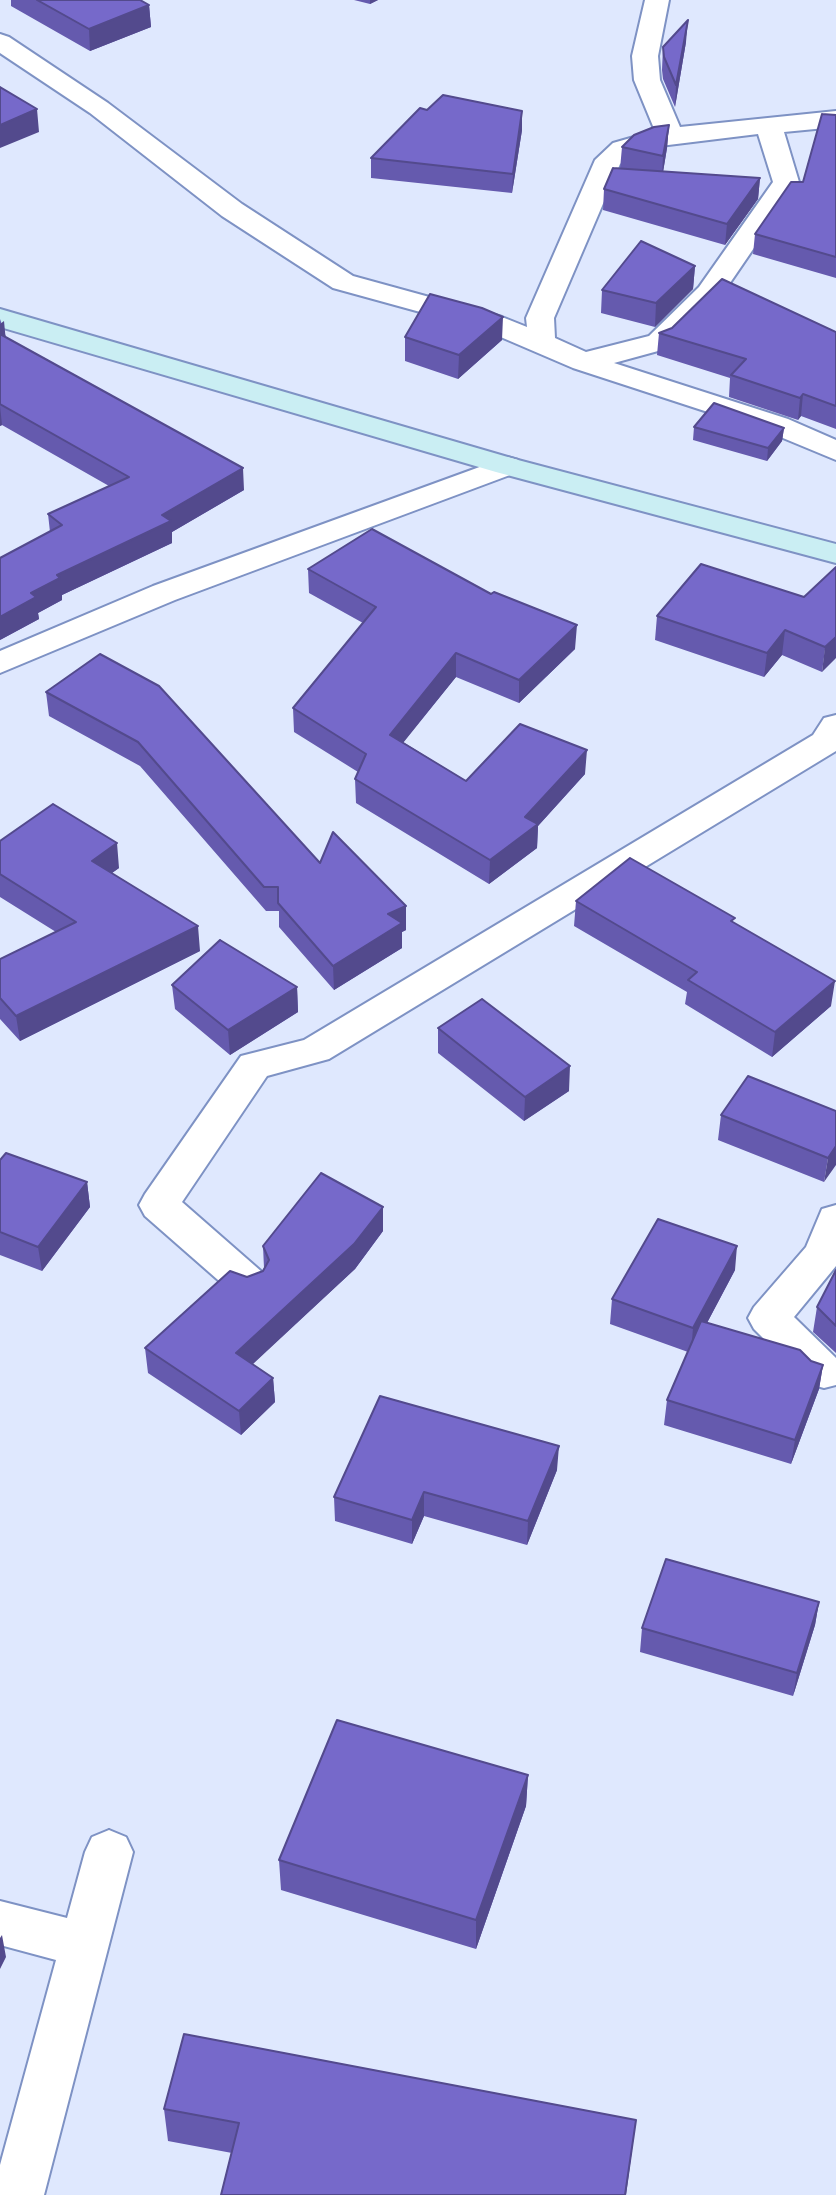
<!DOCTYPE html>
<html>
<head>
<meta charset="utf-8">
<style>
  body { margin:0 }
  canvas { display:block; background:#dfe8fe }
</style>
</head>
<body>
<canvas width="836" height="2195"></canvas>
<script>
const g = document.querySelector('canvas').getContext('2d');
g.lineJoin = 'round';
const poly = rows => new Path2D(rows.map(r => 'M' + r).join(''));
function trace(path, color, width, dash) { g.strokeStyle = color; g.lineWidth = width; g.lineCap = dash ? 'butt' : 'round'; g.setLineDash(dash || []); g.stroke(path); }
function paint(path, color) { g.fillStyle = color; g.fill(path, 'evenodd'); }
const street = poly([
  [645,0,669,0,658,56,660,80,680,127,836,111,836,127,784,132,799,182,719,299,669,348,614,363,788,419,836,440,836,460,766,431,573,368,482,329,333,288,222,216,90,113,0,53,0,34,9,37,108,103,242,204,353,276,502,317,527,327,526,318,595,160,613,143,655,131,634,80,632,56,645,0],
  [758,134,773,182,699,287,649,336,586,352,555,338,554,318,620,164,631,155,652,147,758,134],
  [507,457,518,460,522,466,518,472,175,600,0,673,0,651,153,586,507,457],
  [836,715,836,751,329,1059,267,1076,182,1202,262,1272,268,1283,262,1294,248,1299,234,1294,145,1216,139,1205,145,1194,241,1056,304,1040,813,735,824,718,836,715],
  [836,1205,836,1266,794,1317,836,1358,836,1385,824,1388,809,1384,754,1329,748,1318,754,1307,806,1247,822,1209,836,1205],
  [109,1830,126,1837,133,1852,44,2195,0,2195,0,2165,56,1960,0,1945,0,1901,67,1918,85,1852,92,1837,109,1830]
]);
const secondary = poly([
  [0,309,518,460,836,544,836,563,496,472,0,327,0,309]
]);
trace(street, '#7e92c4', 4);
trace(secondary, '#7e92c4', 4);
paint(street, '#fff');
paint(secondary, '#caeef3');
paint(poly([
  [11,0,140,0,149,5,151,27,90,51,11,6],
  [354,0,378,0,370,4],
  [686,42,675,107,663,79,662,70,663,47],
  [836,115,836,278,753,254,755,234,803,182],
  [669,125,667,148,663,172,760,178,758,199,725,245,603,210,604,189,620,169,622,147],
  [522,130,512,193,371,178,371,158],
  [695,266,693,289,655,327,601,313,602,290],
  [0,319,6,337,244,490,172,532,172,543,62,595,62,600,38,613,39,619,0,640,50,532,48,514,109,486,2,425,0,426],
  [836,332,836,429,801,416,798,420,729,397,730,378,657,355,659,333],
  [405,337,502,340,458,379,405,361],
  [694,427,784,428,782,441,767,461,693,440],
  [836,567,822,672,782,655,764,677,655,640,657,616,804,597],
  [308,569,575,649,519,703,456,677,403,742,466,781,585,774,538,826,537,848,489,884,356,803,355,779,358,772,294,732,293,708,363,623,309,593],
  [100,654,320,863,406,906,406,930,402,932,402,948,334,990,279,927,279,911,266,911,140,766,49,716,46,692],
  [0,841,119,868,112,873,200,951,20,1041,0,1019,0,959,56,932,0,897],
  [576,901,734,923,831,1006,772,1057,685,1004,687,992,574,926],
  [172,985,297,987,298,1012,230,1055,175,1009],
  [438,1028,569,1091,524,1121,438,1053],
  [836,1111,824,1182,718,1140,721,1115],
  [0,1160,87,1182,90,1207,42,1271,0,1255],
  [383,1231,355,1269,252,1364,273,1378,275,1402,241,1435,148,1373,145,1348,263,1271,264,1268,263,1246],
  [735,1270,707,1323,823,1365,819,1389,791,1464,664,1425,667,1400,688,1352,610,1324,612,1299],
  [836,1270,836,1353,813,1332,817,1307],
  [557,1470,527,1545,424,1516,412,1544,335,1521,334,1497],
  [819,1602,815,1625,793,1696,640,1652,642,1628],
  [528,1775,526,1806,476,1949,281,1890,279,1860],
  [164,2109,633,2152,232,2153,168,2141]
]), '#655aae');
paint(poly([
  [370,0,378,0,370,4],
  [149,5,151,27,90,51,89,29],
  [688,20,686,42,675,107,676,85],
  [37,109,39,132,0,148,0,125],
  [522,111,522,130,512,193,513,174],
  [669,125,667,148,662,178,663,156],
  [760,178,758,199,725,245,727,224],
  [695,266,693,289,655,327,656,303],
  [503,317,502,340,458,379,459,355],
  [4,321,6,342,0,347,0,324],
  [803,394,801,416,798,420,800,398],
  [0,406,2,425,0,426],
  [784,428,782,441,767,461,768,448],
  [243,468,244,490,172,532,172,543,62,595,62,600,38,613,39,619,0,640,0,617,57,575],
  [577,625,575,649,519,703,519,680],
  [785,630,782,655,764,677,767,653],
  [836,637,836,658,822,672,825,647],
  [456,653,456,677,391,758,390,735],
  [587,750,585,774,538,826,537,848,489,884,490,860,525,817],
  [117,843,119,868,95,885,92,861],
  [406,906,406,930,402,932,402,948,334,990,333,966,388,914],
  [198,926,200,951,20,1041,16,1016],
  [835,981,831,1006,772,1057,775,1032],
  [297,987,298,1012,230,1055,228,1030],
  [570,1066,569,1091,524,1121,525,1097],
  [836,1146,836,1165,824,1182,828,1158],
  [87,1182,90,1207,42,1271,38,1247],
  [383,1207,383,1231,355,1269,238,1378,236,1353],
  [737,1246,735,1270,691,1353,693,1328],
  [823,1365,819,1389,791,1464,795,1440],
  [273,1378,275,1402,241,1435,239,1411],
  [559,1446,557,1470,527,1545,528,1521],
  [424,1492,424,1516,412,1544,412,1520],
  [819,1602,815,1625,793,1696,797,1673],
  [528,1775,526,1806,476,1949,476,1920],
  [2,1935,6,1957,0,1969,0,1938],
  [636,2120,626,2195,625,2195]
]), '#534a8d');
const building = poly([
  [37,0,140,0,149,5,89,29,37,0],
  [688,20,676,85,664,57,663,47,688,20],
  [0,87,37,109,0,125,0,87],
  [443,95,522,111,513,174,371,158,420,108,427,110,443,95],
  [822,114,836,115,836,257,755,234,791,182,803,182,822,114],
  [669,125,663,156,622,147,634,135,654,127,669,125],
  [613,168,760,178,727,224,604,189,613,168],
  [641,241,695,266,656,303,602,290,641,241],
  [722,279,836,332,836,406,803,394,800,398,731,375,746,359,659,333,672,328,722,279],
  [430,294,482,308,503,317,459,355,405,337,430,294],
  [0,334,243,468,162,515,171,521,57,575,60,578,31,593,36,597,0,617,0,558,62,525,48,514,129,477,0,404,0,334],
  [714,403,784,428,768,448,694,427,714,403],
  [372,529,491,594,494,592,577,625,519,680,456,653,390,735,466,781,520,724,587,750,525,817,538,824,490,860,355,779,366,754,293,708,376,607,308,569,372,529],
  [701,564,804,597,836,567,836,637,825,647,785,630,767,653,657,616,701,564],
  [100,654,159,686,320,863,333,832,406,906,388,914,402,923,333,966,278,903,278,887,264,887,138,742,46,692,100,654],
  [53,804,117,843,92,861,198,926,16,1016,0,998,0,959,76,922,0,874,0,841,53,804],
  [630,858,735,918,731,921,835,981,775,1032,688,980,697,972,576,901,630,858],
  [220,940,297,987,228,1030,172,985,220,940],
  [482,999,570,1066,525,1097,438,1028,482,999],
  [748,1076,836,1111,836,1146,828,1158,721,1115,748,1076],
  [6,1153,87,1182,38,1247,0,1232,0,1160,6,1153],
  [321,1173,383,1207,354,1244,236,1353,273,1378,239,1411,145,1348,230,1271,247,1277,263,1271,269,1260,263,1246,321,1173],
  [658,1219,737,1246,693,1328,612,1299,658,1219],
  [836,1270,836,1326,817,1307,836,1270],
  [701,1321,800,1350,811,1361,823,1365,795,1440,667,1400,701,1321],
  [380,1396,559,1446,528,1521,424,1492,412,1520,334,1497,380,1396],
  [666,1559,819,1602,797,1673,642,1628,666,1559],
  [337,1720,528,1775,476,1920,279,1860,337,1720],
  [184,2034,636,2120,625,2195,221,2195,239,2123,164,2109,184,2034]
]);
paint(building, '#7669ca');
trace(building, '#534a8d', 2);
</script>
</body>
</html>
